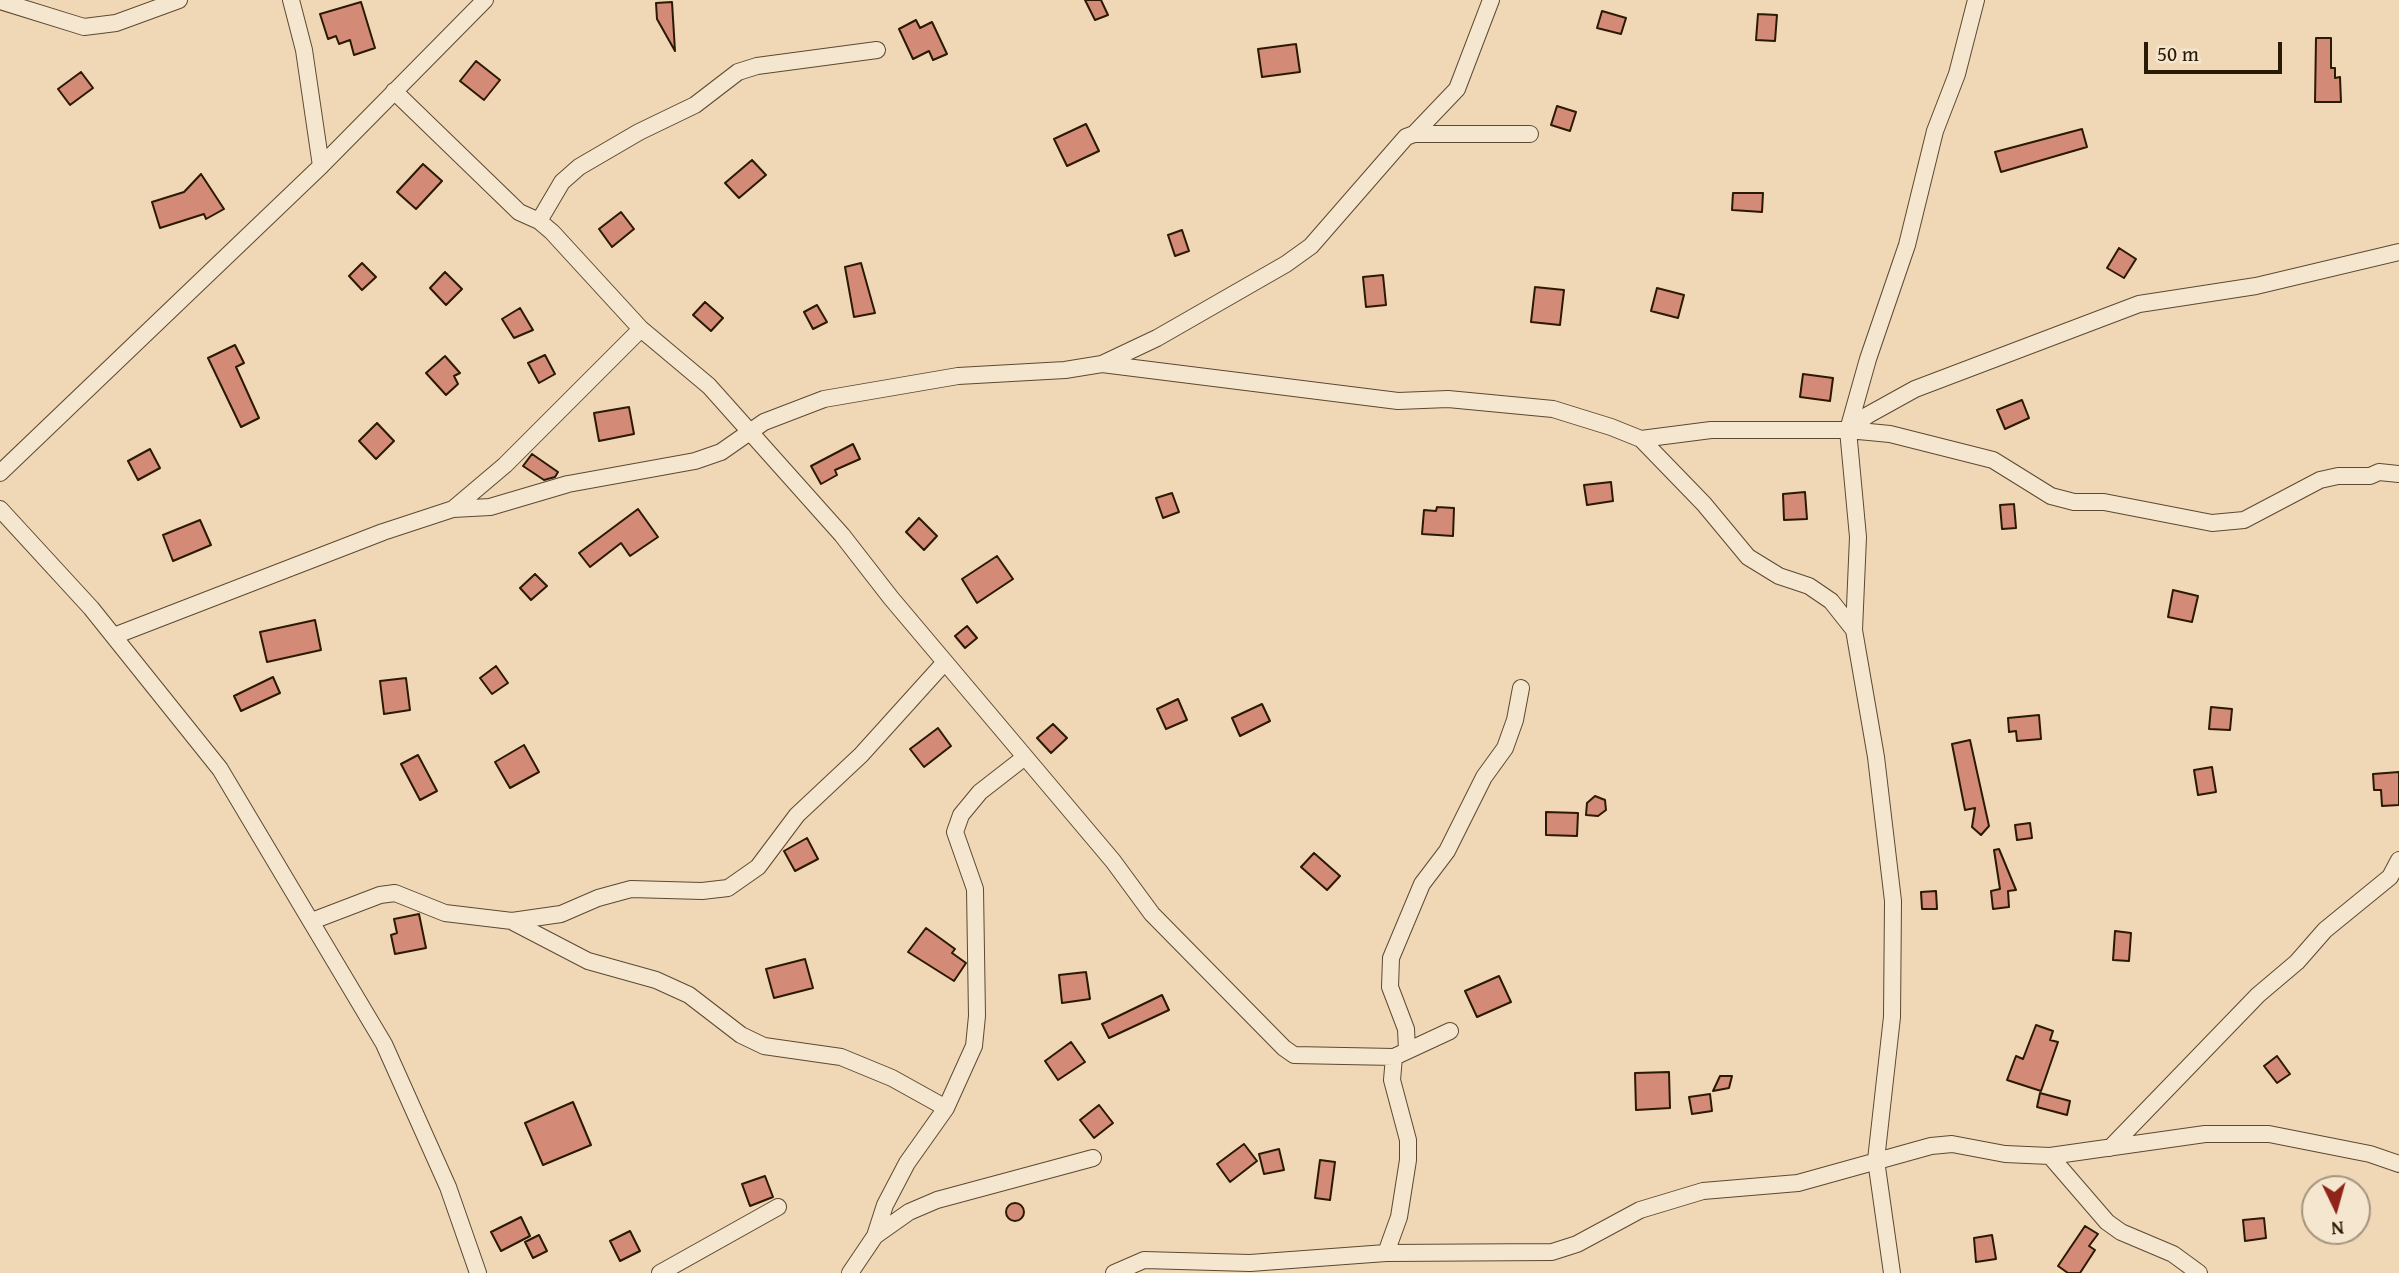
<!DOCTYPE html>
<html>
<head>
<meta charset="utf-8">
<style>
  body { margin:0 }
  #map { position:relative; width:2399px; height:1273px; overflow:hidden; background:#f0d8b6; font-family:"Gentium Book Plus",serif }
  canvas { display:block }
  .north { position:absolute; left:2301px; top:1175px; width:70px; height:70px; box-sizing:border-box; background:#f5e6d0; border:2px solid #a4947e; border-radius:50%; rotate:175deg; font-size:19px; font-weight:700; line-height:28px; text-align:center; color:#2a1903 }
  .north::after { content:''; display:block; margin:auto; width:24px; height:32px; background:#8f2418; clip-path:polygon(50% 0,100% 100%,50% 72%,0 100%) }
  .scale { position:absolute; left:2144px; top:42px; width:138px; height:32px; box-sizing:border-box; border:4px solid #2a1903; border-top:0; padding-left:9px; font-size:21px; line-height:24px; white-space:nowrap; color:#2a1903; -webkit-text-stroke:5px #f5e6d0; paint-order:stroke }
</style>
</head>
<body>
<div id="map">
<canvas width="2399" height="1273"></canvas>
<div class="north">N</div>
<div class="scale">50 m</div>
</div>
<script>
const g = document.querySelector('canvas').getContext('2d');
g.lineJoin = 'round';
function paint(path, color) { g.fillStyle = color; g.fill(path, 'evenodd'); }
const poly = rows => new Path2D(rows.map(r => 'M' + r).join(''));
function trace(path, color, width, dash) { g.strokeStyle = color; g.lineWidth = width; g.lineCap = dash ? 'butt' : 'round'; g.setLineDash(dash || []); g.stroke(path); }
const building = poly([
  [1085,0,1101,0,1108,15,1095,20,1085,0],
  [361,2,375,48,354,55,350,40,339,44,336,36,328,39,320,14,361,2],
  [672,2,675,51,657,19,656,3,672,2],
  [1602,11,1626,18,1621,34,1597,28,1602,11],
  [1758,14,1777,15,1775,41,1756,40,1758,14],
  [916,20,920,28,932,22,947,54,933,60,929,51,913,59,899,29,916,20],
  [2316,38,2331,38,2331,68,2335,68,2335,78,2340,77,2341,102,2315,102,2316,38],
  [1296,44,1300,72,1262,77,1258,49,1296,44],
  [476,61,500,80,484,100,460,81,476,61],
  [81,72,93,88,70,105,58,89,81,72],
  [1557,106,1576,112,1570,131,1551,125,1557,106],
  [1086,124,1099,151,1067,166,1054,139,1086,124],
  [2082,129,2087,147,2001,172,1995,152,2082,129],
  [752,160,766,175,739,198,725,183,752,160],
  [423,164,442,181,416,209,397,192,423,164],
  [201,174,224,209,206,219,204,214,160,228,152,202,184,192,201,174],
  [1733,193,1763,193,1762,212,1732,210,1733,193],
  [621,212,634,229,612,247,599,229,621,212],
  [1182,230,1189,251,1175,256,1168,235,1182,230],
  [2119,248,2136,259,2124,278,2107,268,2119,248],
  [362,263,376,277,362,290,349,276,362,263],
  [861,263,875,313,854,317,845,267,861,263],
  [445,272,462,289,446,305,430,288,445,272],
  [1383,275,1386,305,1366,307,1363,277,1383,275],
  [1535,287,1564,290,1560,325,1531,322,1535,287],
  [1657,288,1684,295,1678,318,1651,311,1657,288],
  [705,302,723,318,711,331,693,315,705,302],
  [817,305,827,322,813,329,804,312,817,305],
  [520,308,533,330,514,338,502,319,520,308],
  [235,345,244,363,236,367,259,418,241,427,208,358,235,345],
  [545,355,555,374,539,383,528,363,545,355],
  [445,356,460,373,454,376,458,384,446,395,426,373,445,356],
  [1803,374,1833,378,1830,401,1800,397,1803,374],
  [2022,400,2029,418,2005,429,1997,410,2022,400],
  [629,407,634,434,599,441,594,413,629,407],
  [377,423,394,441,376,459,359,441,377,423],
  [853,444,860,459,835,470,837,475,821,484,811,466,853,444],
  [150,449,160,468,138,480,128,461,150,449],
  [532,454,558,472,555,477,544,480,523,466,532,454],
  [1611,482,1613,501,1587,505,1584,485,1611,482],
  [1805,492,1807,519,1784,520,1783,494,1805,492],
  [1172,493,1179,512,1163,518,1156,498,1172,493],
  [2014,504,2016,528,2002,529,2000,505,2014,504],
  [1437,507,1454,508,1453,536,1422,534,1424,510,1436,511,1437,507],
  [638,509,658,537,630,556,621,543,590,567,579,553,638,509],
  [919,518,937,536,924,550,906,532,919,518],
  [200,520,211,545,173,561,163,535,200,520],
  [997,556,1013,579,977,603,962,579,997,556],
  [535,574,547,586,531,600,520,588,535,574],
  [2173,590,2198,596,2192,622,2168,617,2173,590],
  [315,620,321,650,267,662,260,632,315,620],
  [967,626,977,638,965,648,955,636,967,626],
  [496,666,508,683,492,694,480,678,496,666],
  [273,677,280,693,241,711,234,696,273,677],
  [406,678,410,710,384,714,380,681,406,678],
  [1178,699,1187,720,1166,729,1157,709,1178,699],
  [1262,704,1270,721,1240,736,1232,718,1262,704],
  [2211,707,2232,709,2230,730,2209,729,2211,707],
  [2039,715,2041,739,2017,741,2016,731,2009,732,2008,718,2039,715],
  [1053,724,1067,738,1051,753,1037,738,1053,724],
  [938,728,951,746,924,767,910,749,938,728],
  [1970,740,1989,826,1981,835,1972,827,1975,808,1965,810,1952,744,1970,740],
  [524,745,539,772,510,788,495,762,524,745],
  [418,755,437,791,420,800,401,764,418,755],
  [2212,767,2216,792,2198,795,2194,770,2212,767],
  [2399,772,2399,805,2382,806,2381,790,2374,790,2373,774,2399,772],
  [1595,796,1605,800,1606,810,1598,816,1586,815,1587,803,1595,796],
  [1546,812,1578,813,1577,836,1546,835,1546,812],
  [2030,823,2032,838,2017,840,2015,825,2030,823],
  [807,838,818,859,795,871,784,851,807,838],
  [1999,849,2016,890,2008,891,2009,907,1993,909,1991,891,2000,889,1994,850,1999,849],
  [1314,853,1340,876,1327,890,1301,867,1314,853],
  [1936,891,1937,909,1922,909,1921,892,1936,891],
  [419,914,426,948,395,954,391,935,397,933,394,919,419,914],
  [926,928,955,949,952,953,966,963,954,981,908,952,926,928],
  [2115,931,2131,933,2129,961,2113,960,2115,931],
  [805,959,813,988,774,998,766,969,805,959],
  [1086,972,1090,999,1062,1003,1059,975,1086,972],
  [1499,976,1511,1002,1477,1017,1465,991,1499,976],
  [1162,995,1169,1010,1109,1038,1102,1024,1162,995],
  [2036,1025,2053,1031,2050,1040,2058,1042,2041,1091,2007,1080,2016,1056,2023,1059,2036,1025],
  [1071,1042,1085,1062,1058,1080,1045,1061,1071,1042],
  [2277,1056,2290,1074,2277,1083,2264,1066,2277,1056],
  [1669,1072,1670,1108,1636,1110,1635,1073,1669,1072],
  [1720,1076,1732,1076,1729,1088,1713,1091,1720,1076],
  [2040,1093,2070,1101,2067,1115,2037,1107,2040,1093],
  [1710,1094,1712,1111,1692,1114,1689,1097,1710,1094],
  [573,1102,591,1145,543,1165,525,1123,573,1102],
  [1099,1105,1113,1123,1094,1138,1080,1120,1099,1105],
  [1244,1144,1257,1161,1230,1182,1217,1164,1244,1144],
  [1279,1149,1284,1170,1264,1174,1259,1154,1279,1149],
  [1320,1160,1335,1162,1330,1200,1315,1198,1320,1160],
  [765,1176,773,1197,750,1206,742,1184,765,1176],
  '1006 1212a9 9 0 1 1 18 0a9 9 0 1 1-18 0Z',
  [521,1217,530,1236,501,1251,491,1232,521,1217],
  [2264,1218,2266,1238,2245,1241,2243,1220,2264,1218],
  [2085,1226,2098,1234,2089,1246,2095,1250,2080,1273,2068,1273,2058,1266,2085,1226],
  [630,1231,640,1251,620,1261,610,1241,630,1231],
  [539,1235,547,1251,533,1258,525,1242,539,1235],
  [1992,1235,1996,1259,1976,1262,1974,1238,1992,1235]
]);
paint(building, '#d38a76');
trace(building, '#2a1903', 2);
const minor = poly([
  [291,0,304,50,321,166],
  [0,1,84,27,116,23,179,0],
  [394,91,519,212,539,221,552,232,641,329,709,386,842,535,891,598,1113,861,1152,914,1284,1048,1294,1055,1394,1057,1450,1031],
  [1414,134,1457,89,1491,0],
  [539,221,562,182,579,167,639,132,695,105,738,72,757,66,877,50],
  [1102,364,1157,338,1286,264,1311,246,1406,137,1414,134,1530,134],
  [1848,430,1868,415,1915,389,2139,304,2256,286,2399,252],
  [1641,439,1711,430,1848,430,1890,434,1993,460,2051,496,2074,502,2104,502,2212,523,2244,520,2320,480,2338,476,2370,476,2379,472,2399,474],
  [0,473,321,166,485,0],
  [0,509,91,608,220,769,384,1044,448,1187,478,1273],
  [453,509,505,465,641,329],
  [114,636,383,532,453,509,490,507,568,484,695,461,721,452,764,422,824,399,958,376,1065,370,1102,364,1398,401,1448,399,1553,409,1611,427,1641,439,1704,504,1748,557,1779,576,1809,586,1831,601,1854,630],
  [312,921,380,895,395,893,445,913,512,921,561,914,598,898,631,889,702,891,728,888,758,867,797,815,861,755,945,662],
  [513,922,588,961,656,980,689,995,741,1035,764,1046,841,1057,892,1078,946,1108],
  [1407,1050,1406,1029,1390,987,1391,958,1422,884,1447,851,1484,777,1505,748,1515,720,1521,688],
  [2110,1148,2258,995,2297,962,2325,930,2390,877,2399,860],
  [2050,1156,2107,1222,2121,1232,2173,1254,2199,1273],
  [875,1236,909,1212,937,1200,1093,1158],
  [1386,1253,1399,1217,1408,1160,1408,1140,1392,1080,1394,1057],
  [660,1273,778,1207],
  [850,1273,875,1236,885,1205,907,1163,946,1108,974,1046,977,1016,975,889,955,832,961,815,980,792,1025,757],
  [1114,1273,1144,1260,1250,1263,1386,1253,1552,1252,1577,1244,1640,1210,1703,1191,1798,1183,1931,1146,1952,1144,2005,1154,2050,1156,2205,1134,2269,1134,2370,1154,2399,1164],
  [1892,1273,1876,1160,1892,1017,1893,901,1876,757,1854,630,1858,537,1848,430,1868,359,1907,245,1935,131,1957,74,1976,0]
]);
trace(minor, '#5c4930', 18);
trace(minor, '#f5e6d0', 16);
</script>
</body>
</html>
